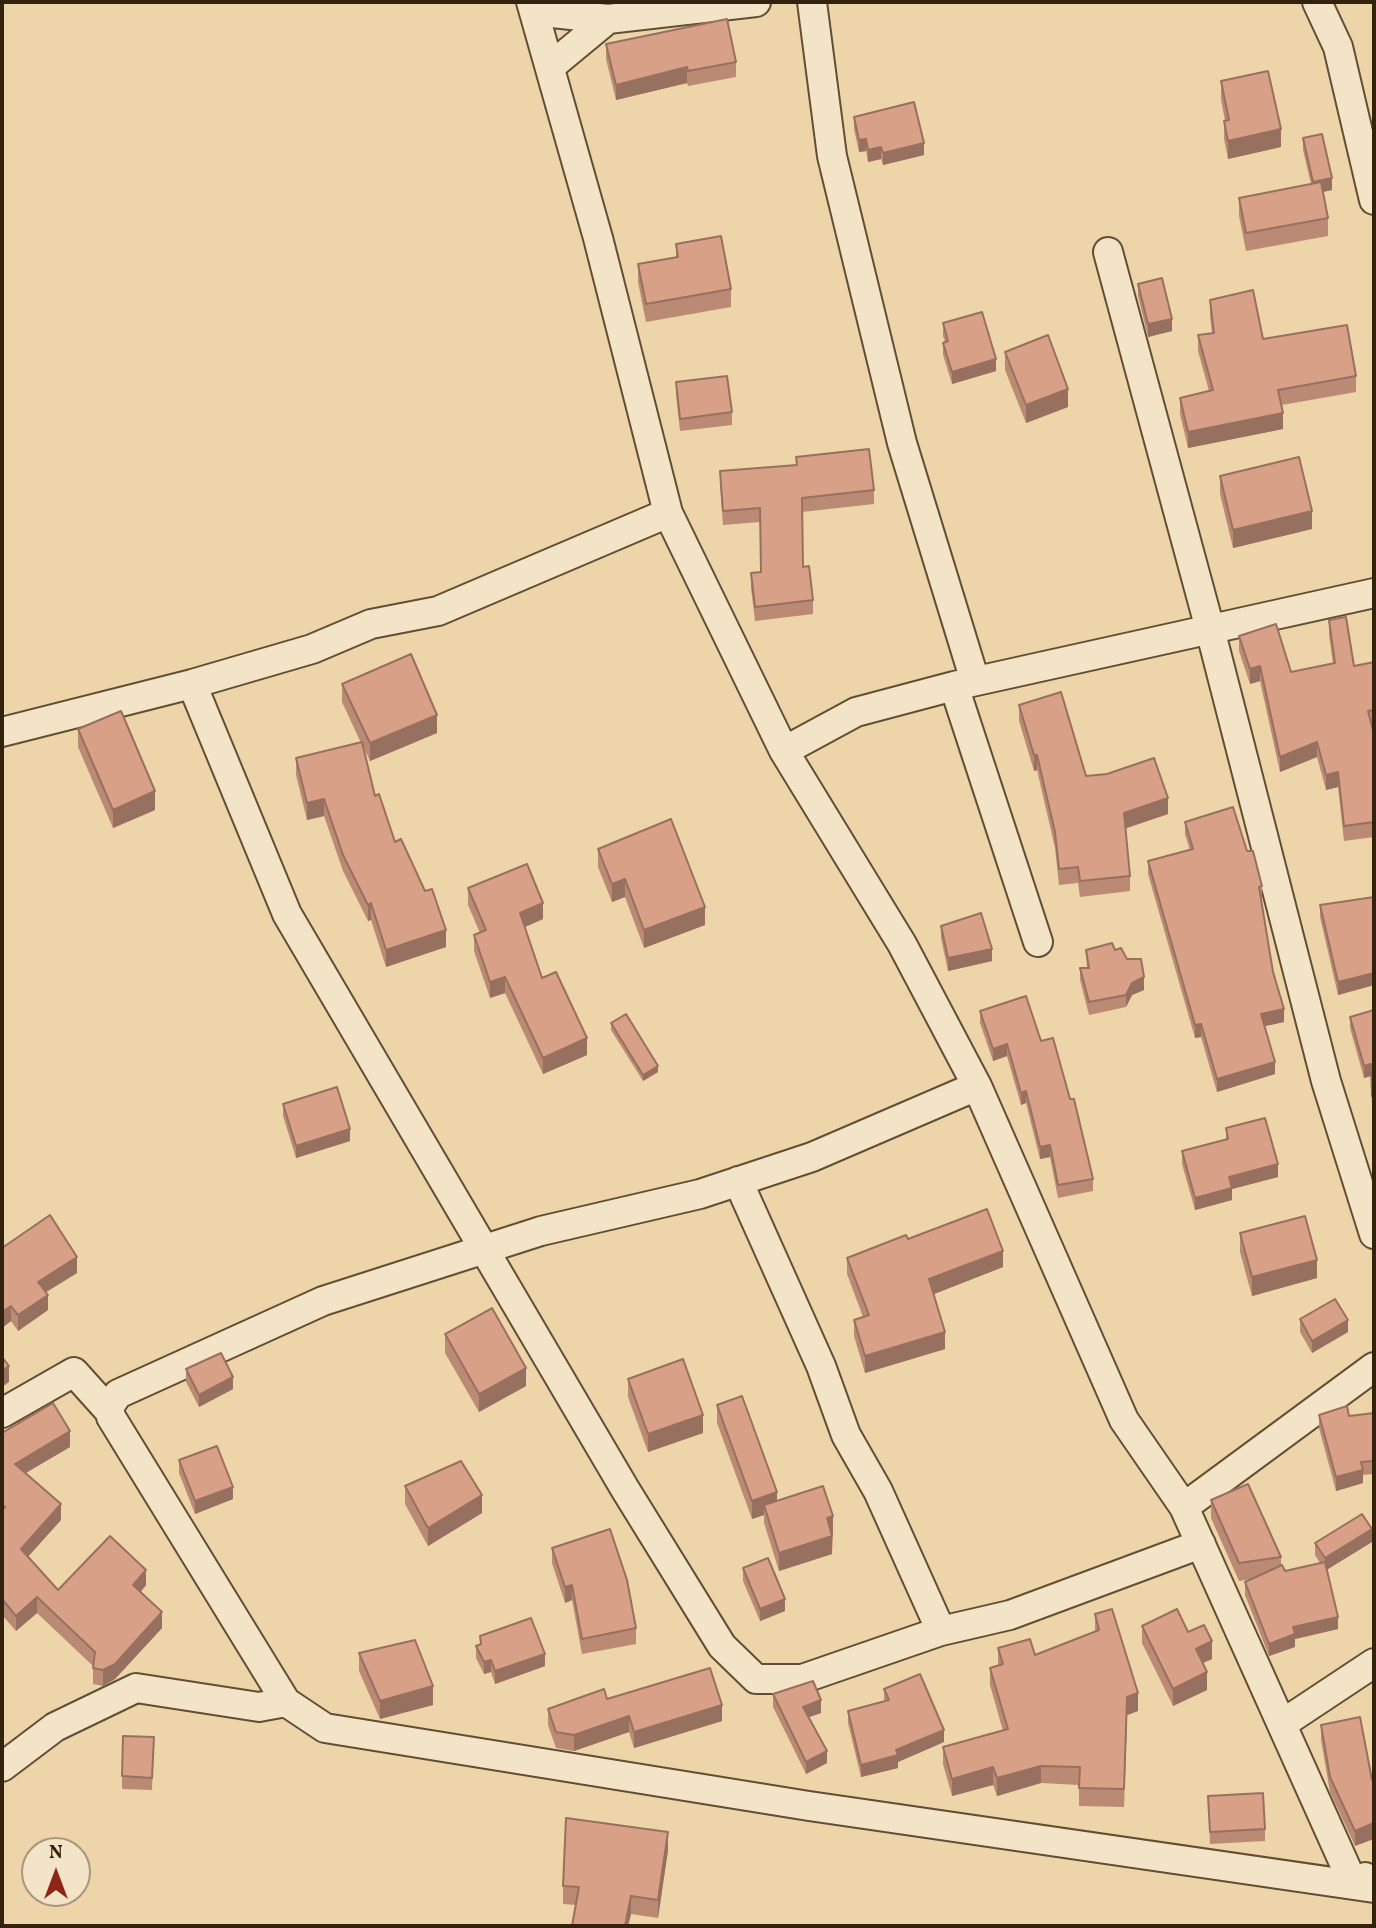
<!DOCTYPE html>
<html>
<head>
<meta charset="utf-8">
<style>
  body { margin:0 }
  #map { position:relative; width:1376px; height:1928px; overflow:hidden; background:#eed5a9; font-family:Vollkorn,serif }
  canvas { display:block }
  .frame { position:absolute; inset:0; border:4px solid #32220e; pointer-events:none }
  .north { position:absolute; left:21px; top:1837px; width:70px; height:70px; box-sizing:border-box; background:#f4e4c7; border:2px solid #a6967d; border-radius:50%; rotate:0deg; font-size:19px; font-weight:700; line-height:28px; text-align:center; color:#32220e }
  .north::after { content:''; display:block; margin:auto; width:24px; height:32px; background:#8f2418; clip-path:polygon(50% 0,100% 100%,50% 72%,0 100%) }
</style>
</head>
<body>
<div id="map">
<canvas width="1376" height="1928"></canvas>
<div class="frame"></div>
<div class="north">N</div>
</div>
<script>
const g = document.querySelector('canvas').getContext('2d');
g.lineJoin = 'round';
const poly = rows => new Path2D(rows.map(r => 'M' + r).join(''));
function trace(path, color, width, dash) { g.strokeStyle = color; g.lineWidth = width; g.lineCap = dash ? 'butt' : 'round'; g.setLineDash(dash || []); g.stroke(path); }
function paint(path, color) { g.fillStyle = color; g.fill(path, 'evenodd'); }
const minor = poly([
  [531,2,598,238,668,513,784,751,902,944,977,1086,1124,1420,1184,1507,1353,1883,1365,1877],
  [812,2,832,156,902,443,975,681],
  [1317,2,1338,47,1374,200],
  [534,11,608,19,756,2],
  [550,67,608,19],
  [1108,252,1210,629,1326,1081,1374,1234],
  [192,684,287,914,625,1489,722,1646,756,1679,802,1679,941,1631,1010,1615,1201,1544],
  [954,686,1038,942],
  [2,732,192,684,312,649,371,624,438,611,668,513],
  [784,751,856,712,954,686,1374,593],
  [977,1086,812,1157,700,1194,541,1231,323,1301,118,1394,109,1407,111,1417,286,1702,325,1728,809,1806,1374,1888],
  [738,1181,821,1366,846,1435,878,1491,941,1631],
  [2,1413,74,1372,110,1412],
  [1184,1507,1374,1367],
  [1282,1724,1374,1663],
  [2,1767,55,1727,136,1688,259,1707,286,1702]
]);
trace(minor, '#614f35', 32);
trace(minor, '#f4e4c7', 28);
paint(poly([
  [606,44,736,62,736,77,688,86,687,83,616,100,606,59],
  [1221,81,1281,147,1228,159,1224,139,1224,121,1225,121,1221,99],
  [854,117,924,155,883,165,881,159,868,162,866,151,859,152,854,129],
  [1303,138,1332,190,1323,192,1328,218,1328,236,1246,251,1239,216,1239,198,1311,184,1303,150],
  [676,244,731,289,731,307,646,322,638,282,638,264,676,257],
  [1138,284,1172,331,1148,337,1138,296],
  [1210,300,1263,339,1356,376,1356,392,1282,405,1283,429,1188,448,1180,414,1180,398,1209,391,1198,351,1198,335,1212,333,1210,316],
  [943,323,996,371,952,384,943,355,943,343,945,342,943,336],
  [1005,352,1068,407,1026,423,1005,370],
  [676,382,732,412,732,425,680,431,676,394],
  [796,457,874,490,874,504,802,512,803,567,813,600,813,614,755,621,751,588,751,573,761,572,760,522,723,525,720,485,720,471,796,465],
  [1220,476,1312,529,1233,548,1220,494],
  [1329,620,1354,666,1374,662,1374,725,1372,725,1374,734,1374,837,1344,841,1338,787,1326,790,1317,757,1280,772,1260,681,1250,684,1239,651,1239,636,1291,672,1333,664,1329,635],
  [342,684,437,733,370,761,362,744,375,796,395,842,446,947,386,967,371,920,368,921,343,871,324,816,307,820,296,775,296,758,361,743,342,702],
  [1019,705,1086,776,1168,814,1126,828,1130,876,1130,891,1080,897,1078,883,1059,885,1055,848,1037,770,1034,771,1019,721],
  [78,729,155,810,113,828,78,747],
  [1185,822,1247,851,1262,886,1262,899,1261,899,1273,972,1284,1022,1264,1026,1275,1074,1217,1092,1201,1037,1195,1038,1148,874,1148,861,1190,850,1185,835],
  [598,849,705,925,644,948,625,897,612,902,598,867],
  [468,888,543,919,525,927,542,978,587,1055,543,1074,505,993,490,998,474,951,474,935,480,933,468,905],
  [1374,897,1374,985,1338,995,1320,917,1320,905],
  [941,926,992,961,948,971,941,938],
  [1086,950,1115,950,1144,990,1132,995,1126,1007,1089,1015,1080,980,1080,968,1087,968],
  [1374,1010,1374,1107,1372,1107,1371,1076,1364,1078,1350,1028,1350,1017],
  [980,1011,1041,1041,1093,1179,1093,1191,1058,1198,1050,1157,1040,1159,1026,1103,1021,1105,1007,1056,993,1061,980,1023],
  [611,1023,658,1072,643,1081,611,1030],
  [283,1104,350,1141,296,1158,283,1116],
  [1226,1128,1278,1177,1232,1189,1232,1200,1195,1210,1182,1164,1182,1151,1226,1140],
  [1240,1233,1317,1278,1252,1296,1240,1252],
  [908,1239,1003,1267,934,1294,945,1349,865,1373,854,1336,854,1320,863,1317,847,1274,847,1258],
  [2,1248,77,1273,46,1292,48,1310,18,1331,11,1321,2,1328],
  [1300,1319,1348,1332,1312,1353,1300,1332],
  [445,1334,526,1386,479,1412,445,1353],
  [186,1369,233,1389,199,1407,186,1382],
  [628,1379,703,1433,648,1452,628,1397],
  [717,1405,777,1501,833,1534,832,1554,779,1571,764,1523,764,1515,752,1519,717,1423],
  [1374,1413,1374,1474,1363,1475,1363,1483,1336,1491,1319,1428,1319,1415,1349,1416],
  [2,1433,70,1447,26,1473,61,1520,28,1557,58,1590,146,1585,141,1592,162,1628,115,1679,103,1686,93,1684,93,1666,37,1613,16,1631,2,1615],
  [179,1460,233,1499,195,1514,179,1473],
  [405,1486,482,1513,428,1546,405,1504],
  [1211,1500,1281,1557,1281,1566,1285,1571,1320,1563,1315,1555,1315,1543,1372,1542,1327,1569,1338,1629,1295,1639,1295,1647,1269,1656,1245,1595,1245,1582,1252,1579,1239,1581,1211,1518],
  [552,1548,636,1628,636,1644,582,1654,572,1600,565,1603,552,1563],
  [743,1568,785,1611,760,1621,743,1581],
  [1095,1614,1138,1711,1127,1715,1124,1807,1079,1806,1079,1785,1041,1783,997,1796,993,1785,952,1796,943,1764,943,1747,1003,1731,990,1685,990,1668,998,1665,998,1648,1035,1655,1095,1632],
  [1142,1626,1188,1632,1212,1659,1203,1663,1207,1690,1173,1706,1142,1643],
  [480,1636,545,1666,495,1684,491,1672,484,1674,476,1658,476,1646,480,1644],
  [359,1653,433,1705,380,1719,359,1671],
  [884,1689,944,1742,898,1762,898,1768,861,1777,848,1723,848,1711,884,1701],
  [773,1694,821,1713,809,1717,827,1763,806,1774,773,1707],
  [607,1699,722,1721,634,1748,629,1732,574,1751,556,1748,548,1725,548,1709],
  [1360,1717,1355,1846,1330,1792,1321,1740,1321,1725],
  [154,1737,152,1790,122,1789,122,1776],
  [1208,1796,1265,1829,1265,1841,1210,1844],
  [668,1850,658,1918,631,1914,628,1926,572,1926,576,1905,563,1904,563,1886]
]), '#bb8a75');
paint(poly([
  [687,67,687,83,616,100,616,85],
  [1281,129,1281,147,1228,159,1228,141],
  [866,139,866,151,859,152,859,140],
  [924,143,924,155,883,165,883,153],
  [881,147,881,159,868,162,868,150],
  [1332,178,1332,190,1313,194,1313,182],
  [1172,319,1172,331,1148,337,1148,324],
  [996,359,996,371,952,384,952,372],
  [1068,389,1068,407,1026,423,1026,405],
  [1283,413,1283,429,1188,448,1188,432],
  [1312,511,1312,529,1233,548,1233,530],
  [1260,666,1260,681,1250,684,1250,669],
  [437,715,437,733,370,761,370,743],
  [1317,742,1317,757,1280,772,1280,757],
  [1034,755,1037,755,1037,770,1034,771],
  [1338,772,1338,787,1326,790,1326,775],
  [155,791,155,810,113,828,113,810],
  [1168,798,1168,814,1124,829,1124,813],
  [324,799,324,816,307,820,307,803],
  [625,879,625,897,612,902,612,884],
  [371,903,371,920,368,921,368,905],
  [543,903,543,919,520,929,520,913],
  [705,907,705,925,644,948,644,930],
  [446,930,446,947,386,967,386,950],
  [992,949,992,961,948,971,948,958],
  [1374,973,1374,985,1338,995,1338,982],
  [505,977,505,993,490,998,490,982],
  [1144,977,1144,990,1132,995,1126,1007,1126,995,1132,983],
  [1284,1009,1284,1022,1261,1027,1261,1014],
  [1201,1024,1201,1037,1195,1038,1195,1025],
  [587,1038,587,1055,543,1074,543,1058],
  [1007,1044,1007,1056,993,1061,993,1049],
  [1275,1062,1275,1074,1217,1092,1217,1079],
  [1371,1064,1371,1076,1364,1078,1364,1066],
  [658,1066,658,1072,643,1081,643,1075],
  [1026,1091,1026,1103,1021,1105,1021,1093],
  [350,1129,350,1141,296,1158,296,1146],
  [1050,1145,1050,1157,1040,1159,1040,1147],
  [1278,1164,1278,1177,1232,1189,1232,1200,1195,1210,1195,1198,1229,1177],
  [1003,1251,1003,1267,929,1296,929,1279],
  [77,1257,77,1273,38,1297,38,1282],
  [1317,1260,1317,1278,1252,1296,1252,1277],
  [48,1295,48,1310,18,1331,18,1315],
  [11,1306,11,1321,2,1328,2,1312],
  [1348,1320,1348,1332,1312,1353,1312,1341],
  [945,1332,945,1349,865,1373,865,1356],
  [9,1366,9,1382,2,1387,2,1371],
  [526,1368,526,1386,479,1412,479,1394],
  [233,1377,233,1389,199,1407,199,1395],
  [703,1415,703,1433,648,1452,648,1434],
  [70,1431,70,1447,15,1479,15,1464],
  [1363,1470,1363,1483,1336,1491,1336,1477],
  [233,1487,233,1499,195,1514,195,1501],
  [777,1492,777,1510,764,1505,764,1515,752,1519,752,1501],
  [482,1495,482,1513,428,1546,428,1528],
  [61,1504,61,1520,21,1564,21,1549],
  [833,1516,833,1534,827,1536,827,1518],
  [1372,1529,1372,1542,1325,1571,1325,1558],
  [832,1536,832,1554,779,1571,779,1553],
  [146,1570,146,1585,133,1600,133,1585],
  [572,1585,572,1600,565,1603,565,1587],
  [37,1597,37,1613,16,1631,16,1616],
  [785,1599,785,1611,760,1621,760,1609],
  [162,1612,162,1628,115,1679,103,1686,103,1670],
  [1338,1617,1338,1629,1295,1639,1295,1647,1269,1656,1269,1644,1293,1627],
  [1212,1641,1212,1659,1196,1666,1196,1649],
  [545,1654,545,1666,495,1684,495,1671],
  [491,1660,491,1672,484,1674,484,1662],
  [1207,1672,1207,1690,1173,1706,1173,1689],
  [433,1686,433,1705,380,1719,380,1701],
  [1138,1693,1138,1711,1127,1715,1124,1807,1127,1697],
  [821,1700,821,1713,803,1719,803,1707],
  [722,1705,722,1721,634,1748,634,1732],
  [629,1716,629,1732,574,1751,574,1735],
  [944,1730,944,1742,898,1762,898,1768,861,1777,861,1765],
  [827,1751,827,1763,806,1774,806,1762],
  [1041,1766,1041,1783,997,1796,997,1778],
  [993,1767,993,1785,952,1796,952,1779],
  [1374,1823,1374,1839,1355,1846,1355,1831],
  [668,1832,668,1850,658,1918,658,1900],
  [631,1896,631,1914,628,1926,625,1926]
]), '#98705f');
const building = poly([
  [727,19,736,62,688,71,687,67,616,85,606,44,727,19],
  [1268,71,1281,129,1228,141,1224,121,1229,120,1221,81,1268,71],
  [914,102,924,143,883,153,881,147,868,150,866,139,859,140,854,117,914,102],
  [1322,134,1332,178,1313,182,1303,138,1322,134],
  [1321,182,1328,218,1246,233,1239,198,1321,182],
  [721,236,731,289,646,304,638,264,678,257,676,244,721,236],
  [1162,278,1172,319,1148,324,1138,284,1162,278],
  [1253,290,1263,339,1347,325,1356,376,1278,390,1283,413,1188,432,1180,398,1213,390,1198,335,1214,333,1210,300,1253,290],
  [982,312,996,359,952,372,943,343,948,341,943,323,982,312],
  [1048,335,1068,389,1026,405,1005,352,1048,335],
  [727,376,732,412,680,419,676,382,727,376],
  [869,449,874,490,802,498,803,567,809,566,813,600,755,607,751,573,761,572,760,508,723,511,720,471,797,465,796,457,869,449],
  [1299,457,1312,511,1233,530,1220,476,1299,457],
  [1346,617,1354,666,1374,662,1374,710,1368,711,1374,734,1374,822,1344,826,1338,772,1326,775,1317,742,1280,757,1260,666,1250,669,1239,636,1276,624,1291,672,1335,663,1329,620,1346,617],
  [411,654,437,715,370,743,342,684,411,654],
  [1061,692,1086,776,1107,774,1154,758,1168,798,1124,813,1130,876,1080,881,1078,867,1059,869,1055,832,1037,755,1034,755,1019,705,1061,692],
  [121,711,155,791,113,810,78,729,121,711],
  [362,742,375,796,379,794,395,842,401,839,425,891,432,889,446,930,386,950,371,903,368,905,343,855,324,799,307,803,296,758,362,742],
  [1233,807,1247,851,1253,851,1262,886,1259,887,1273,972,1284,1009,1261,1014,1275,1062,1217,1079,1201,1024,1195,1025,1148,861,1193,849,1185,822,1233,807],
  [671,819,705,907,644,930,625,879,612,884,598,849,671,819],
  [527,864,543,903,520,913,542,978,556,972,587,1038,543,1058,505,977,490,982,474,935,486,930,468,888,527,864],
  [1374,897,1374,973,1338,982,1320,905,1374,897],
  [981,913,992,949,948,958,941,926,981,913],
  [1112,943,1115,950,1121,948,1127,959,1141,959,1144,977,1132,983,1126,995,1089,1002,1080,968,1089,968,1086,950,1112,943],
  [1026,996,1041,1041,1053,1038,1070,1099,1074,1099,1093,1179,1058,1185,1050,1145,1040,1147,1026,1091,1021,1093,1007,1044,993,1049,980,1011,1026,996],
  [1374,1010,1374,1095,1372,1096,1371,1064,1364,1066,1350,1017,1374,1010],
  [626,1014,658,1066,643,1075,611,1023,626,1014],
  [337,1087,350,1129,296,1146,283,1104,337,1087],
  [1265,1118,1278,1164,1229,1177,1232,1188,1195,1198,1182,1151,1228,1139,1226,1128,1265,1118],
  [987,1209,1003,1251,929,1279,945,1332,865,1356,854,1320,869,1315,847,1258,906,1235,908,1239,987,1209],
  [50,1215,77,1257,38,1282,48,1295,18,1315,11,1306,2,1312,2,1248,50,1215],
  [1305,1216,1317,1260,1252,1277,1240,1233,1305,1216],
  [1335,1299,1348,1320,1312,1341,1300,1319,1335,1299],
  [492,1308,526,1368,479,1394,445,1334,492,1308],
  [221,1353,233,1377,199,1395,186,1369,221,1353],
  [2,1357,9,1366,2,1371,2,1357],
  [683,1359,703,1415,648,1434,628,1379,683,1359],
  [742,1396,777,1492,752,1501,717,1405,742,1396],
  [53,1403,70,1431,15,1464,61,1504,21,1549,58,1590,110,1536,146,1570,133,1585,162,1612,115,1664,103,1670,93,1668,95,1652,37,1597,16,1616,2,1599,2,1510,5,1507,2,1505,2,1489,3,1488,2,1485,2,1433,53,1403],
  [1347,1406,1349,1416,1374,1413,1374,1461,1361,1462,1363,1470,1336,1477,1319,1415,1347,1406],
  [217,1446,233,1487,195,1501,179,1460,217,1446],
  [461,1461,482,1495,428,1528,405,1486,461,1461],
  [1248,1484,1281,1557,1239,1563,1211,1500,1248,1484],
  [823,1486,833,1516,827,1518,832,1536,779,1553,764,1505,823,1486],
  [1362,1514,1372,1529,1325,1558,1315,1543,1362,1514],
  [610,1529,627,1580,636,1628,582,1639,572,1585,565,1587,552,1548,610,1529],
  [768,1558,785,1599,760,1609,743,1568,768,1558],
  [1325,1562,1338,1617,1293,1627,1295,1634,1269,1644,1245,1582,1282,1565,1285,1571,1325,1562],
  [1112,1609,1138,1693,1127,1697,1124,1789,1079,1788,1080,1767,1041,1766,997,1778,993,1767,952,1779,943,1747,1008,1729,990,1668,1003,1664,998,1648,1030,1639,1035,1655,1099,1630,1095,1614,1112,1609],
  [1177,1609,1188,1632,1204,1625,1212,1641,1196,1649,1207,1672,1173,1689,1142,1626,1177,1609],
  [531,1618,545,1654,495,1671,491,1660,484,1662,476,1646,481,1644,480,1636,531,1618],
  [415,1640,433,1686,380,1701,359,1653,415,1640],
  [710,1668,722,1705,634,1732,629,1716,574,1735,556,1732,548,1709,604,1689,607,1699,710,1668],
  [920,1674,944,1730,896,1750,898,1755,861,1765,848,1711,889,1700,884,1689,920,1674],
  [813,1681,821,1700,803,1707,827,1751,806,1762,773,1694,813,1681],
  [1360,1717,1372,1780,1374,1779,1374,1823,1355,1831,1330,1777,1321,1725,1360,1717],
  [123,1736,154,1737,152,1778,122,1776,123,1736],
  [1263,1793,1265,1829,1210,1832,1208,1796,1263,1793],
  [566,1818,668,1832,658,1900,631,1896,625,1926,572,1926,579,1887,563,1886,566,1818]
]);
paint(building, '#d9a088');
trace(building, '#98705f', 2);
</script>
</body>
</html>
